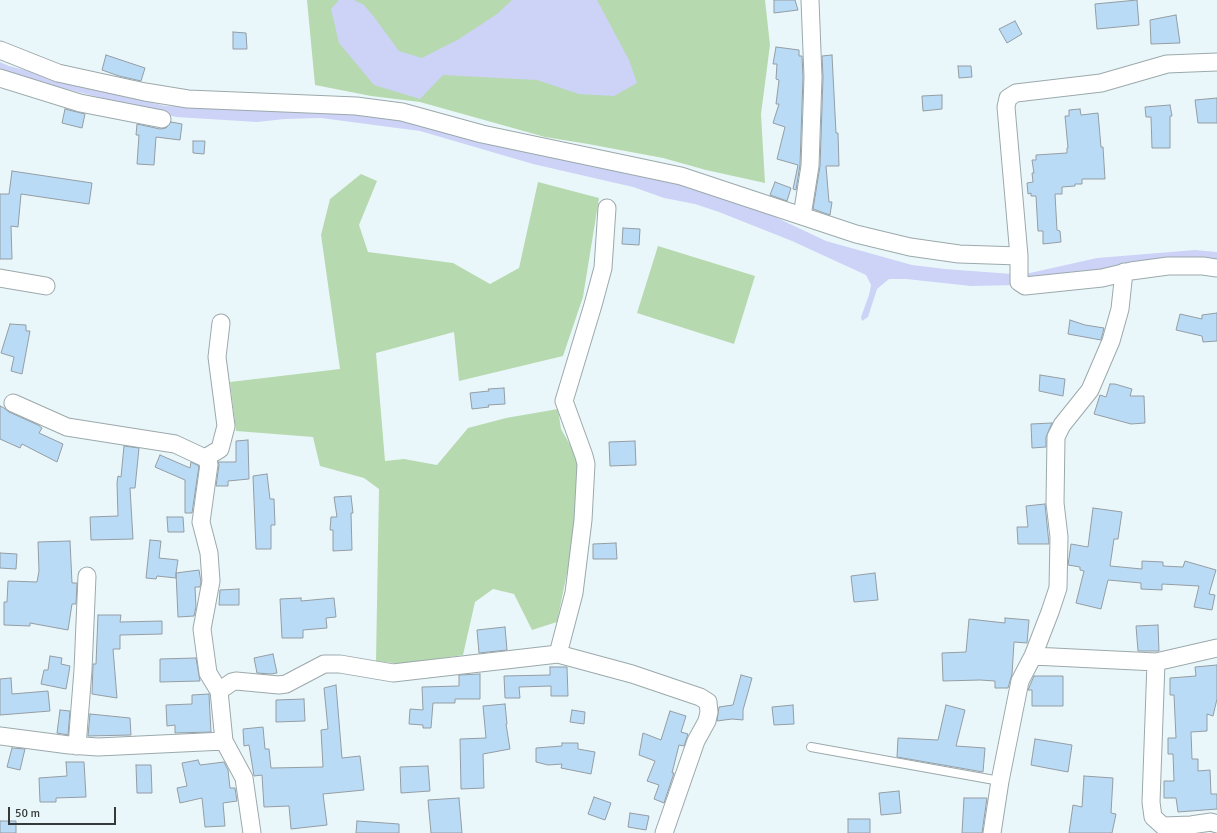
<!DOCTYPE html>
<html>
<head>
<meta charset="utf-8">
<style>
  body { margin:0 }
  #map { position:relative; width:1217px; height:833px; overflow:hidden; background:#eaf7fa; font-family:Signika,sans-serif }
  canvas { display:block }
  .scale { position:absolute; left:8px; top:807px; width:108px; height:18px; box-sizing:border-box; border:2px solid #34393a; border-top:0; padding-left:5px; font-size:12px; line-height:14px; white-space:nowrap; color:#34393a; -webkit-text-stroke:3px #eaf7fa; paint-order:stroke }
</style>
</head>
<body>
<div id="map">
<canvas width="1217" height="833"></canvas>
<div class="scale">50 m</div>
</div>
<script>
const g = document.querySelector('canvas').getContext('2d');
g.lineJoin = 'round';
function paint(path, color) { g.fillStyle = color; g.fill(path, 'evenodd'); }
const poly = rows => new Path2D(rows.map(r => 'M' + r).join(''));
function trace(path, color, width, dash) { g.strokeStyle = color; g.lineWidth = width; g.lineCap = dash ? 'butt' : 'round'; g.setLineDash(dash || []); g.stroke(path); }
paint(poly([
  [307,0,765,0,770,45,761,114,765,183,706,170,663,158,588,144,545,137,420,102,371,96,315,85],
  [361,174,377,181,359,225,368,252,453,263,490,284,519,268,538,182,599,198,583,297,563,356,459,381,454,332,376,353,385,461,404,459,437,465,468,428,506,418,558,409,561,429,577,457,579,501,568,568,557,622,532,630,514,594,493,589,475,602,463,655,401,664,376,661,379,489,364,478,320,466,313,437,236,431,230,382,340,369,321,235,330,199],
  [658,246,755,276,734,344,637,313]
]), '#b7d9af');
paint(poly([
  [339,0,354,0,364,5,374,17,399,51,422,58,459,39,497,14,512,0,597,0,629,60,637,83,614,96,579,94,537,80,443,75,420,99,374,85,339,43,331,9],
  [0,62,9,66,165,106,386,116,658,176,754,207,826,241,912,265,945,269,1012,274,1030,273,1097,258,1195,250,1217,252,1217,265,1018,285,971,286,906,279,889,279,877,289,868,317,862,321,861,317,869,295,871,285,866,275,792,241,719,212,695,204,664,198,633,187,533,164,420,131,321,118,285,119,257,122,176,117,0,72]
]), '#ccd3f7');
const building = poly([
  [774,0,795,0,798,10,774,13,774,0],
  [1137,0,1139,25,1097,29,1095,4,1137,0],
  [1176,15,1180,43,1151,44,1150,20,1176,15],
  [1015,21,1022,34,1007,43,999,29,1015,21],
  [233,32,246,33,247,49,233,49,233,32],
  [776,47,799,50,799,56,802,56,803,77,800,165,796,190,793,189,798,165,777,159,785,127,773,123,779,104,776,104,779,80,776,79,777,64,773,64,776,47],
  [106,55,145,68,141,81,119,76,102,70,106,55],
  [832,55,836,133,838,133,839,166,826,166,829,202,832,202,830,215,813,209,820,166,823,77,822,56,832,55],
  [958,66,971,66,972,77,959,78,958,66],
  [942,95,942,109,923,111,922,96,942,95],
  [1217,98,1217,123,1198,123,1195,100,1217,98],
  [1170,105,1172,116,1170,116,1170,148,1152,148,1151,117,1146,117,1145,107,1170,105],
  [65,109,85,114,82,128,62,123,65,109],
  [1080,109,1081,115,1098,113,1101,147,1103,147,1105,179,1082,179,1082,184,1075,184,1075,186,1062,187,1062,194,1055,194,1057,230,1060,231,1061,242,1043,244,1043,231,1038,231,1036,196,1031,196,1031,193,1028,194,1027,183,1033,182,1032,173,1034,173,1032,160,1036,160,1036,155,1067,153,1067,148,1068,148,1065,116,1069,116,1069,110,1080,109],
  [171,122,182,124,180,140,156,137,154,165,137,164,139,135,136,135,137,124,160,129,166,128,171,122],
  [193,141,205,141,204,154,193,153,193,141],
  [12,171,92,183,89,204,21,194,18,227,11,226,12,259,0,259,0,194,9,194,12,171],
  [775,182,791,188,787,201,770,195,775,182],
  [623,228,640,229,639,245,622,244,623,228],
  [1217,313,1217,341,1203,342,1202,336,1176,330,1180,314,1202,319,1202,315,1217,313],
  [1070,320,1085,325,1104,328,1101,340,1068,334,1070,320],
  [10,324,26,325,26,331,30,331,22,374,11,371,14,357,1,353,10,324],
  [1040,375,1065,379,1063,396,1039,391,1040,375],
  [1110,384,1115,384,1132,389,1130,396,1144,396,1145,423,1131,424,1094,414,1100,395,1106,397,1110,384],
  [504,388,505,404,488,405,489,407,472,409,470,393,489,391,488,389,504,388],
  [0,406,4,408,9,412,38,425,42,428,39,433,63,444,57,462,22,444,20,448,0,439,0,406],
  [1052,423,1046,437,1046,447,1032,448,1031,424,1052,423],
  [248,440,249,479,228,481,228,486,216,486,219,465,218,462,236,462,236,441,248,440],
  [635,441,636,465,610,466,609,442,635,441],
  [124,446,139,448,135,488,130,488,133,539,91,540,90,517,118,516,117,483,118,476,121,477,124,446],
  [160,455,190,468,191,462,199,466,192,513,185,513,185,480,155,467,160,455],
  [267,474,270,499,274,499,275,525,271,525,271,549,256,549,253,476,267,474],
  [351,496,353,513,351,513,352,550,333,551,333,530,330,530,331,517,337,517,334,497,351,496],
  [1045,504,1049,544,1018,544,1017,527,1028,527,1026,506,1045,504],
  [1093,508,1122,512,1118,539,1114,539,1110,566,1142,569,1142,561,1163,562,1163,566,1183,567,1185,561,1216,570,1209,594,1215,595,1212,610,1194,607,1199,586,1162,584,1162,590,1141,589,1141,583,1108,580,1101,609,1076,603,1084,571,1080,570,1080,567,1068,565,1071,544,1088,547,1093,508],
  [167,517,183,517,184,532,168,532,167,517],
  [150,540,161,541,159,558,178,560,176,573,199,570,201,582,200,587,195,587,196,607,194,616,178,617,176,573,176,578,157,576,156,579,146,578,150,540],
  [70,541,72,583,77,583,76,604,72,604,68,630,30,623,30,626,4,625,4,602,7,602,8,581,37,582,39,571,38,542,70,541],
  [616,543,617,559,593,559,593,544,616,543],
  [0,553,17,554,16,569,0,568,0,553],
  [875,573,878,600,854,602,851,576,875,573],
  [239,589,239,605,219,605,220,590,239,589],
  [301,598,301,601,334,598,336,617,326,618,327,628,303,630,303,638,282,638,280,599,301,598],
  [98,615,121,615,120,622,162,621,162,634,120,635,120,649,113,649,117,698,92,694,93,664,96,664,98,615],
  [1005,618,1029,620,1027,643,1014,642,1012,674,1008,688,995,688,995,681,980,680,943,681,942,653,966,652,969,619,1005,623,1005,618],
  [1158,625,1159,651,1138,651,1136,626,1158,625],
  [505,627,507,650,479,653,477,630,505,627],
  [273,654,277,673,271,674,257,673,254,658,273,654],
  [50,656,62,658,61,664,70,666,66,689,41,684,44,670,48,670,50,656],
  [196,658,200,681,160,682,160,659,196,658],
  [1217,665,1217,699,1213,716,1207,714,1207,731,1191,732,1192,759,1198,759,1198,771,1210,770,1211,794,1217,794,1217,809,1178,812,1176,798,1164,798,1164,781,1174,781,1173,754,1168,754,1168,738,1176,738,1174,695,1170,695,1170,678,1196,676,1195,667,1217,665],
  [550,667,567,667,568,696,551,696,551,686,519,687,520,698,505,698,504,676,550,675,550,667],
  [480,674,480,699,455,699,455,703,433,703,431,728,423,728,423,725,409,724,410,709,423,710,422,687,459,686,459,675,480,674],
  [741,675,752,678,743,710,743,720,732,719,717,721,719,707,733,705,741,675],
  [1034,676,1063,676,1063,706,1032,706,1032,690,1028,690,1034,676],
  [11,678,12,694,48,691,50,711,0,715,0,679,11,678],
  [336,685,342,758,360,756,364,790,323,794,327,825,291,829,289,806,264,807,262,775,254,776,249,745,244,746,243,729,263,727,265,749,269,749,271,768,323,767,321,730,328,729,324,688,336,685],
  [209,694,211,732,175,733,175,725,167,726,166,705,192,704,192,695,209,694],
  [304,699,305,721,276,722,276,700,304,699],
  [505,704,507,724,506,724,510,749,483,754,484,788,461,789,460,739,486,738,483,706,505,704],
  [793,705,794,724,774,725,772,707,793,705],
  [946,705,965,710,956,746,985,748,983,772,897,757,898,738,938,740,946,705],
  [60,710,70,711,68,735,57,733,60,710],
  [572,710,585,712,584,724,570,722,572,710],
  [670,711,686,716,681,732,688,734,684,746,679,745,672,773,674,773,664,803,654,799,659,785,647,781,655,761,639,755,643,733,661,740,670,711],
  [90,714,130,718,131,735,88,736,90,714],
  [1035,739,1072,745,1068,772,1031,765,1035,739],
  [562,743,578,743,578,749,595,752,591,774,561,768,562,764,548,765,536,762,536,748,562,746,562,743],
  [12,748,25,749,20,770,7,767,12,748],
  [198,760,200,765,224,762,228,770,230,788,235,788,237,801,223,803,225,826,205,827,202,798,180,803,177,788,187,786,182,763,198,760],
  [66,762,84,762,86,797,56,798,56,802,40,802,39,778,67,776,66,762],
  [136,765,151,765,152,793,137,793,136,765],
  [428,766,430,791,401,793,400,767,428,766],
  [1084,776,1113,778,1111,813,1116,814,1112,833,1069,833,1073,805,1082,807,1084,776],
  [899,791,901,813,881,815,879,793,899,791],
  [594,797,611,803,605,820,588,814,594,797],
  [459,798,462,833,431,833,428,800,459,798],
  [964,798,987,798,982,833,962,833,964,798],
  [630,813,649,816,646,830,628,827,630,813],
  [848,819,870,819,870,833,848,833,848,819],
  [0,821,16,821,16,833,0,833,0,821],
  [357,821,399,824,399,833,356,833,357,821]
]);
paint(building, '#badbf5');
trace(building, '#949da4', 1);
const service = poly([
  [811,747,1000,781]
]);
const minor = poly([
  [0,50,58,73,145,92,188,99,356,106,402,112,482,134,681,176,856,234,910,247,959,254,1019,256],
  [1217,62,1167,64,1101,83,1016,93,1008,98,1006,107,1019,256,1019,282,1025,286,1102,278,1131,271,1168,266,1203,266,1217,268],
  [0,78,80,103,162,119],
  [802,216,810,166,813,77,810,0],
  [0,278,46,286],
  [13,403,67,427,175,444,205,458,209,464,201,522,209,553,211,581,202,629,208,673,219,691,224,741,244,778,252,833],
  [205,458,220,449,226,426,217,357,221,323],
  [558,654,574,593,583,520,586,464,584,456,564,401,593,305,603,268,607,208],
  [1033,656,1156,662,1217,648],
  [1156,662,1151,802,1153,817,1163,826,1191,825,1211,822,1217,824],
  [219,691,232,682,236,681,279,685,286,684,324,664,340,664,393,673,558,654,632,674,700,697,708,702,709,712,707,721,696,741,664,833],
  [0,736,69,745,98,747,224,741],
  [77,746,83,670,87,576],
  [992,833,1000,781,1020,681,1033,656,1050,612,1058,588,1059,537,1055,503,1056,437,1062,425,1090,390,1111,341,1120,309,1124,272]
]);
trace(service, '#9ca9ab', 10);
trace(minor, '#9ca9ab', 19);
trace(service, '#fff', 8);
trace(minor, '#fff', 17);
</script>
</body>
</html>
